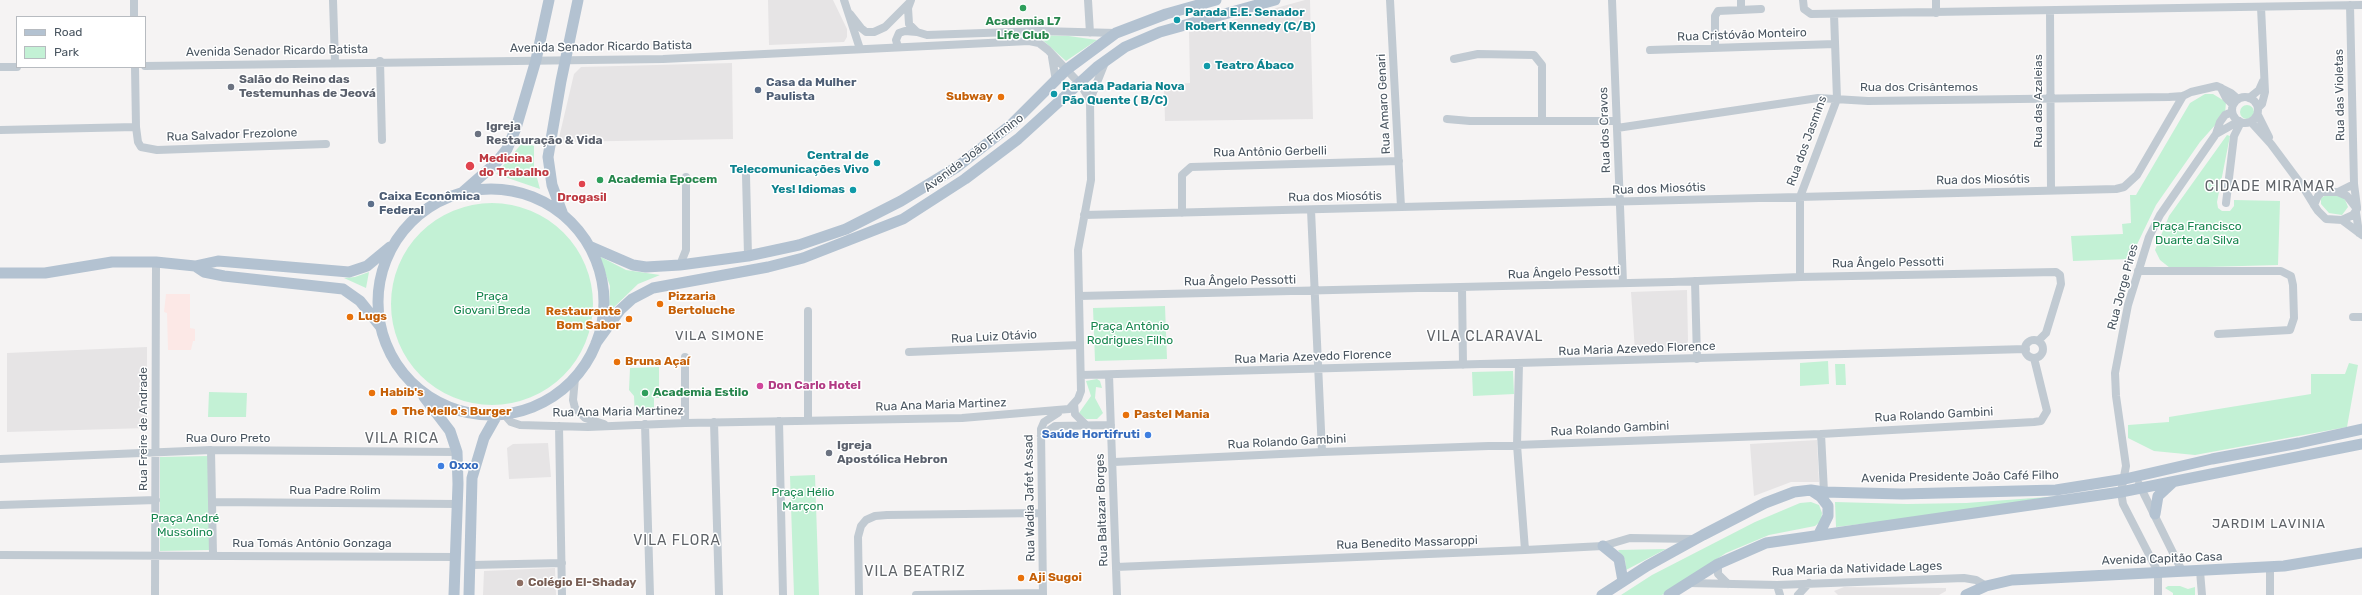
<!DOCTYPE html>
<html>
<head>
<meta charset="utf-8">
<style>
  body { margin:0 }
  #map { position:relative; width:2362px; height:595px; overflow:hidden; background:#f5f3f3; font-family:Rubik,sans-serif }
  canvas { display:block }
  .legend { position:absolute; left:16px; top:16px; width:130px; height:52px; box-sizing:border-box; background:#fff; border:1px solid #b7bbc0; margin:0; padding:5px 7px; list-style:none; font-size:12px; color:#4a5661 }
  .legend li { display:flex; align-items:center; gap:8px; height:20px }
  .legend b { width:20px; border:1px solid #b7bbc0 }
</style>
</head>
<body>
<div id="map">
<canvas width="2362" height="595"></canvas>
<ul class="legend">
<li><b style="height:5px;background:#b3c2d1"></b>Road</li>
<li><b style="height:11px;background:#c3f1d5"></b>Park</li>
</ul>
</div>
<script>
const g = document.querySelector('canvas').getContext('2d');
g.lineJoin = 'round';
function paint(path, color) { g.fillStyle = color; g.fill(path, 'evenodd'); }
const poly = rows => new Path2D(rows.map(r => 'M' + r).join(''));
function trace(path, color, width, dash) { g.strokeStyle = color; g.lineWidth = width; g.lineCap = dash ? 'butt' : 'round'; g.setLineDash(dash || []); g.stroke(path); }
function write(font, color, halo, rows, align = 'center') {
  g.font = font + ' Rubik,sans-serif'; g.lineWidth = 3; g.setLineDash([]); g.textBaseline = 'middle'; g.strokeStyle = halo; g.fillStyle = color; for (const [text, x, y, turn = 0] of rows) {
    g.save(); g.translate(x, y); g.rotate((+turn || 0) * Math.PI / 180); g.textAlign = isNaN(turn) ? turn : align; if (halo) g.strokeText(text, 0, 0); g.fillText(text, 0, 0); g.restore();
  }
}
paint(poly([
  [768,0,833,0,847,29,847,37,844,42,769,45],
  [1305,0,1310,0,1313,119,1165,121,1164,85,1190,83,1189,32],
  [732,63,733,139,558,142,574,74,581,67],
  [1687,290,1688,341,1684,350,1635,351,1631,292],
  [147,347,147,428,7,432,7,353],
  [1817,440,1819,482,1791,482,1754,496,1750,444],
  [548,443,551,477,509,479,507,448,513,444],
  [555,568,556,595,483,595,484,571],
  [1844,587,1946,588,1946,591,1939,595,1838,595,1834,591]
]), '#e6e4e5');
paint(poly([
  [166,294,190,294,190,328,195,329,195,341,193,341,191,350,168,350,167,313,164,312]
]), '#fce8e6');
paint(poly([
  [1037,35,1069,36,1097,40,1066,61],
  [2205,94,2213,94,2226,102,2225,114,2200,142,2156,205,2130,259,2073,261,2071,236,2123,234,2122,224,2131,223,2130,195,2136,195,2190,103],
  '2240 112a7 7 0 1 1 14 0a7 7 0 1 1-14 0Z',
  [2227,135,2230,136,2217,202,2218,208,2222,211,2230,211,2234,206,2234,200,2280,201,2278,265,2170,268,2160,260,2155,250,2169,216],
  [523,142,534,146,534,167,540,189,496,174],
  [2328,194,2344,197,2348,207,2342,215,2329,213,2321,204,2321,198],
  '391 304a101 101 0 1 1 202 0a101 101 0 1 1-202 0Z',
  [599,256,626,270,660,275,638,284,609,312,610,286],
  [369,272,366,288,344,278,355,277],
  [1165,306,1167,359,1095,361,1093,308],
  [1828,361,1829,384,1800,386,1800,363],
  [2349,363,2358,365,2347,427,2195,455,2154,451,2128,438,2128,425,2169,422,2169,417,2311,394,2311,374,2345,374],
  [1835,364,1845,364,1846,385,1836,385],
  [659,367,659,398,654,398,654,415,635,416,634,396,629,390,630,368],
  [1513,371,1514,394,1473,396,1472,372],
  [1097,379,1100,381,1102,388,1096,387,1095,398,1103,413,1097,419,1086,419,1079,413,1091,396,1086,381],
  [209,392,247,393,246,417,208,417],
  [209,456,209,550,160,551,160,457],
  [815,475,819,595,794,595,790,476],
  [2061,496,1970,511,1836,527,1835,502,1907,504,1966,503],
  [1811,502,1819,505,1822,513,1821,521,1815,526,1769,535,1726,553,1662,595,1621,595,1652,575,1755,522,1800,503],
  [1666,549,1626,570,1625,560,1618,550],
  [2168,586,2180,586,2188,589,2195,587,2195,595,2173,595,2173,593,2165,588]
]), '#c3f1d5');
trace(poly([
  [134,0,134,17],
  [333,0,335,62],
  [844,0,860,49],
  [911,0,908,8,909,24,917,32,927,35,1040,31,1116,33],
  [1088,0,1090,33],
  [1390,0,1401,207],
  [1612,0,1623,283],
  [1741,0,1741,9],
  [1803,0,1804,9,1811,14,2362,5],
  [1936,0,1936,13],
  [2350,5,2354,184,2357,207],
  [2050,11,2051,190],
  [850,14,861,28,866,32,874,32,885,27,909,3],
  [898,47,896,40,899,33,905,31,917,32],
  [1715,48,1715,16,1718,11,1761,9],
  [1650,50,1835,44],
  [1052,57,1056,81],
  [1454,59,1478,54,1534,55,1542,65,1542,120],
  [380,61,382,140],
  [145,66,663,59,1029,41,1039,43,1048,50,1080,84,1090,100],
  [0,67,17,67],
  [135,67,136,127,138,142,141,147,157,150,326,144],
  [2221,88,2226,98,2233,105],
  '2232 110a13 13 0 1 1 26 0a13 13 0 1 1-26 0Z',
  [2249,98,2259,90,2263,81],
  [2258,108,2262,104,2265,92,2261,7],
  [2258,115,2269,137],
  [1447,119,1470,121,1616,121],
  [2251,122,2271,144,2303,187,2314,205,2318,211,2326,219,2342,220,2353,215,2357,209,2347,196,2338,192,2322,192,2318,196,2314,205],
  [1617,128,1818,98,1868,101,2169,97,2183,96,2191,92,2217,86,2231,93,2238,99],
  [0,130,136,127],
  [2216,134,2220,122,2225,115,2232,112],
  [746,175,748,256],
  [2338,192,2354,184],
  [2226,203,2234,136,2241,122],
  [1311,210,1322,452],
  [2356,212,2359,233],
  [1182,213,1182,175,1191,167,1399,161],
  [1084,215,2116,189,2124,187,2137,175,2183,96],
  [2342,220,2362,235],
  [680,265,686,250,686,177],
  [2138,271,2281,271,2291,276,2293,285,2294,318,2290,330,2218,334],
  [1800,277,1800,197,1837,99,1834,14],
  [1695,281,1697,359],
  [1462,287,1463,365],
  [1079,296,1672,282,1800,277,2056,272,2060,275,2061,284,2046,333,2038,341],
  [808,311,808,420],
  [2353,317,2362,317],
  '2025 349a9 9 0 1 1 18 0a9 9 0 1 1-18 0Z',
  [909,352,1080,345],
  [1519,364,1517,445,1525,550],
  [1081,375,2026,349],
  [1109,375,1117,595],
  [575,378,573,400,575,408,585,418,604,424],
  [1074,404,1075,414,1086,425],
  [504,414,511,422,520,425,588,427,685,423,962,418,1069,409,1078,399,1081,391,1078,250,1091,180,1090,100,1106,60],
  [779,421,783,595],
  [714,422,719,595],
  [685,423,685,357],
  [645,424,650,595],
  [559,426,562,595],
  [1821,434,1824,492],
  [1041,436,1055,426,1111,425],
  [211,450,213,555],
  [0,459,211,450,457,452],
  [1114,462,1322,452,1821,434,2034,422,2041,421,2047,411,2034,358],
  [2139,484,2182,571],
  [213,502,458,504],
  [0,505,156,500],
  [0,555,456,557],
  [1718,564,1718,574,1728,584],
  [472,565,562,563],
  [1116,567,1525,550,1603,546,1630,538,1694,539],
  [2200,571,2202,595],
  [1689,583,1777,585,1964,578,1976,580,1986,586],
  [1777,585,1780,595],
  [155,595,156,262],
  [859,595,858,537,861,526,866,520,875,516,887,515,1041,513],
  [916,595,1043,593],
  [1043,595,1041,429,1044,422,1058,413],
  [1798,595,1809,583],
  [2158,595,2158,572,2123,504,2121,492,2126,466,2116,396,2115,373,2128,305,2149,237,2160,215,2216,134,2239,121],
  [2270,595,2270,567]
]), '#c1cad2', 8);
trace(poly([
  '378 302a113 113 0 1 1 226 0a113 113 0 1 1-226 0Z',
  [463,192,496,163,507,149,516,128,536,60,549,0],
  [563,215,552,185,548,157,561,81,578,0],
  [589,246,633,265,646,267,680,265,748,256,799,245,846,229,901,201,957,167,1012,124,1066,70,1116,33,1166,14,1216,0],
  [195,266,204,272,224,276,343,289,360,301,380,326],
  [0,273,45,273,112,262,156,262,195,266,218,261,349,272,367,266,390,247],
  [596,343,620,310,632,299,653,288,768,267,803,258,903,219,965,179,1018,139,1097,67,1125,47,1160,32,1275,0],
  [424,397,450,431,457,452,458,484,454,595],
  [1812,491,1821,497,1828,506,1828,516,1819,534],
  [2155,514,2158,496,2172,483],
  [1603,546,1619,559,1623,581],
  [469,595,472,478,484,438,497,415],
  [1602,595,1647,566,1703,535,1765,503,1794,492,1811,490,1824,492,1902,494,2056,490,2125,479,2212,459,2299,443,2362,429],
  [1669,595,1718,564,1766,543,2121,492,2362,444],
  [1966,595,1986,586,2012,580,2284,566,2362,553]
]), '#b3c2d1', 11);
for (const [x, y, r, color] of [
  [1023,8,4,"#2e9e5b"],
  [1177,20,4,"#0f9aa8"],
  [1207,66,4,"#0f9aa8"],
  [231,87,4,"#6b7280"],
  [758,90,4,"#5c6f8a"],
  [1054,94,4,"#0f9aa8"],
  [1001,97,4,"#e8710a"],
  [478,134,4,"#6b7280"],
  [877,163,4,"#0f9aa8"],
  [470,166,5,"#e0444e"],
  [600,180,4,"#2e9e5b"],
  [582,184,4,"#e0444e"],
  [853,190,4,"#0f9aa8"],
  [371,204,4,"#5c6f8a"],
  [660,304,4,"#e8710a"],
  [350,317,4,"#e8710a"],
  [629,319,4,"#e8710a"],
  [617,362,4,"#e8710a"],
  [760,386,4,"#d1479c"],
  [372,393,4,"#e8710a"],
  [645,393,4,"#2e9e5b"],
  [394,412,4,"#e8710a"],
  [1126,415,4,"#e8710a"],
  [1148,435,4,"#3f7fe0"],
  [829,453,4,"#6b7280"],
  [441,466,4,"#3f7fe0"],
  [1021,578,4,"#e8710a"],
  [520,583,4,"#8d6e63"]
]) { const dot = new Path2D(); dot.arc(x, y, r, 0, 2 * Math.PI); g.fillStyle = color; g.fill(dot); trace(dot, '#fff', 1.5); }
write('bold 12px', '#0d838f', '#fff', [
  ["Parada E.E. Senador",1185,13],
  ["Robert Kennedy (C/B)",1185,27],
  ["Teatro Ábaco",1215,66],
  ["Parada Padaria Nova",1062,87],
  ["Pão Quente ( B/C)",1062,101],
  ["Central de",869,156,"right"],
  ["Telecomunicações Vivo",869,170,"right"],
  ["Yes! Idiomas",845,190,"right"]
], 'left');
write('bold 12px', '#27864d', '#fff', [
  ["Academia L7",1023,22,"center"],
  ["Life Club",1023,36,"center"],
  ["Academia Epocem",608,180],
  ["Academia Estilo",653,393]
], 'left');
write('12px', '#4a5661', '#fff', [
  ["Rua Cristóvão Monteiro",1742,35,-2],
  ["Avenida Senador Ricardo Batista",601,47,-1],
  ["Avenida Senador Ricardo Batista",277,51,-1],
  ["Rua dos Crisântemos",1919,88],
  ["Rua das Violetas",2340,95,-91],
  ["Rua das Azaleias",2039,101,-90],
  ["Rua Amaro Genari",1384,104,-93],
  ["Rua dos Cravos",1605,130,-92],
  ["Rua Salvador Frezolone",232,135,-2],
  ["Rua dos Jasmins",1807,141,-70],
  ["Rua Antônio Gerbelli",1270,152,-1],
  ["Avenida João Firmino",974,153,-37],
  ["Rua dos Miosótis",1983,180,-1],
  ["Rua dos Miosótis",1659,189,-2],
  ["Rua dos Miosótis",1335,197,-1],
  ["Rua Ângelo Pessotti",1888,263,-1],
  ["Rua Ângelo Pessotti",1564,273,-2],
  ["Rua Ângelo Pessotti",1240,281,-1],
  ["Rua Jorge Pires",2123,287,-75],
  ["Rua Luiz Otávio",994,337,-3],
  ["Rua Maria Azevedo Florence",1637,349,-2],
  ["Rua Maria Azevedo Florence",1313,357,-2],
  ["Rua Ana Maria Martinez",941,405,-2],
  ["Rua Ana Maria Martinez",618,412,-1],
  ["Rua Rolando Gambini",1934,415,-3],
  ["Rua Freire de Andrade",144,429,-90],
  ["Rua Rolando Gambini",1610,429,-3],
  ["Rua Ouro Preto",228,439],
  ["Rua Rolando Gambini",1287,442,-3],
  ["Avenida Presidente João Café Filho",1960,477,-1],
  ["Rua Padre Rolim",335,491],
  ["Rua Wadia Jafet Assad",1030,498,-91],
  ["Rua Baltazar Borges",1102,510,-92],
  ["Rua Benedito Massaroppi",1407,543,-2],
  ["Rua Tomás Antônio Gonzaga",312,544],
  ["Avenida Capitão Casa",2162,559,-2],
  ["Rua Maria da Natividade Lages",1857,569,-2]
]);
write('bold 12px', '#5b616d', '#fff', [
  ["Salão do Reino das",239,80],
  ["Testemunhas de Jeová",239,94],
  ["Igreja",486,127],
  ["Restauração & Vida",486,141],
  ["Igreja",837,446],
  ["Apostólica Hebron",837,460]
], 'left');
write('bold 12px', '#4e5e75', '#fff', [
  ["Casa da Mulher",766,83],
  ["Paulista",766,97],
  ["Caixa Econômica",379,197],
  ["Federal",379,211]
], 'left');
write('bold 12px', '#c56008', '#fff', [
  ["Subway",993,97,"right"],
  ["Pizzaria",668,297],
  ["Bertoluche",668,311],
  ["Restaurante",621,312,"right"],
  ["Bom Sabor",621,326,"right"],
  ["Lugs",358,317],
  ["Bruna Açaí",625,362],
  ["Habib's",380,393],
  ["The Mello's Burger",402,412],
  ["Pastel Mania",1134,415],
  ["Aji Sugoi",1029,578]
], 'left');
write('bold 12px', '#be3a42', '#fff', [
  ["Medicina",479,159],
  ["do Trabalho",479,173],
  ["Drogasil",582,198,"center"]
], 'left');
write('12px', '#17864f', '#fff', [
  ["Praça Francisco",2197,227],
  ["Duarte da Silva",2197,241],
  ["Praça",492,297],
  ["Giovani Breda",492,311],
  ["Praça Antônio",1130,327],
  ["Rodrigues Filho",1130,341],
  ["Praça Hélio",803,493],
  ["Marçon",803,507],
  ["Praça André",185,519],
  ["Mussolino",185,533]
]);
write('bold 12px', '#b23c85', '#fff', [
  ["Don Carlo Hotel",768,386]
], 'left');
write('bold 12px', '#366cbe', '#fff', [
  ["Saúde Hortifruti",1140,435],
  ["Oxxo",449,466,"left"]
], 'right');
write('bold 12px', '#785e54', '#fff', [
  ["Colégio El-Shaday",528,583]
], 'left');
g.letterSpacing = '1px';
write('13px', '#5f6368', '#fff', [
  ["VILA SIMONE",720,336],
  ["JARDIM LAVINIA",2269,524]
]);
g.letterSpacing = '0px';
g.letterSpacing = '1px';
write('14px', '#5f6368', '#fff', [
  ["CIDADE MIRAMAR",2270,187],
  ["VILA CLARAVAL",1485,337],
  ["VILA RICA",402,439],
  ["VILA FLORA",677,541],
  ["VILA BEATRIZ",915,572]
]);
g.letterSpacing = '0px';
</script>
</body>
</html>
